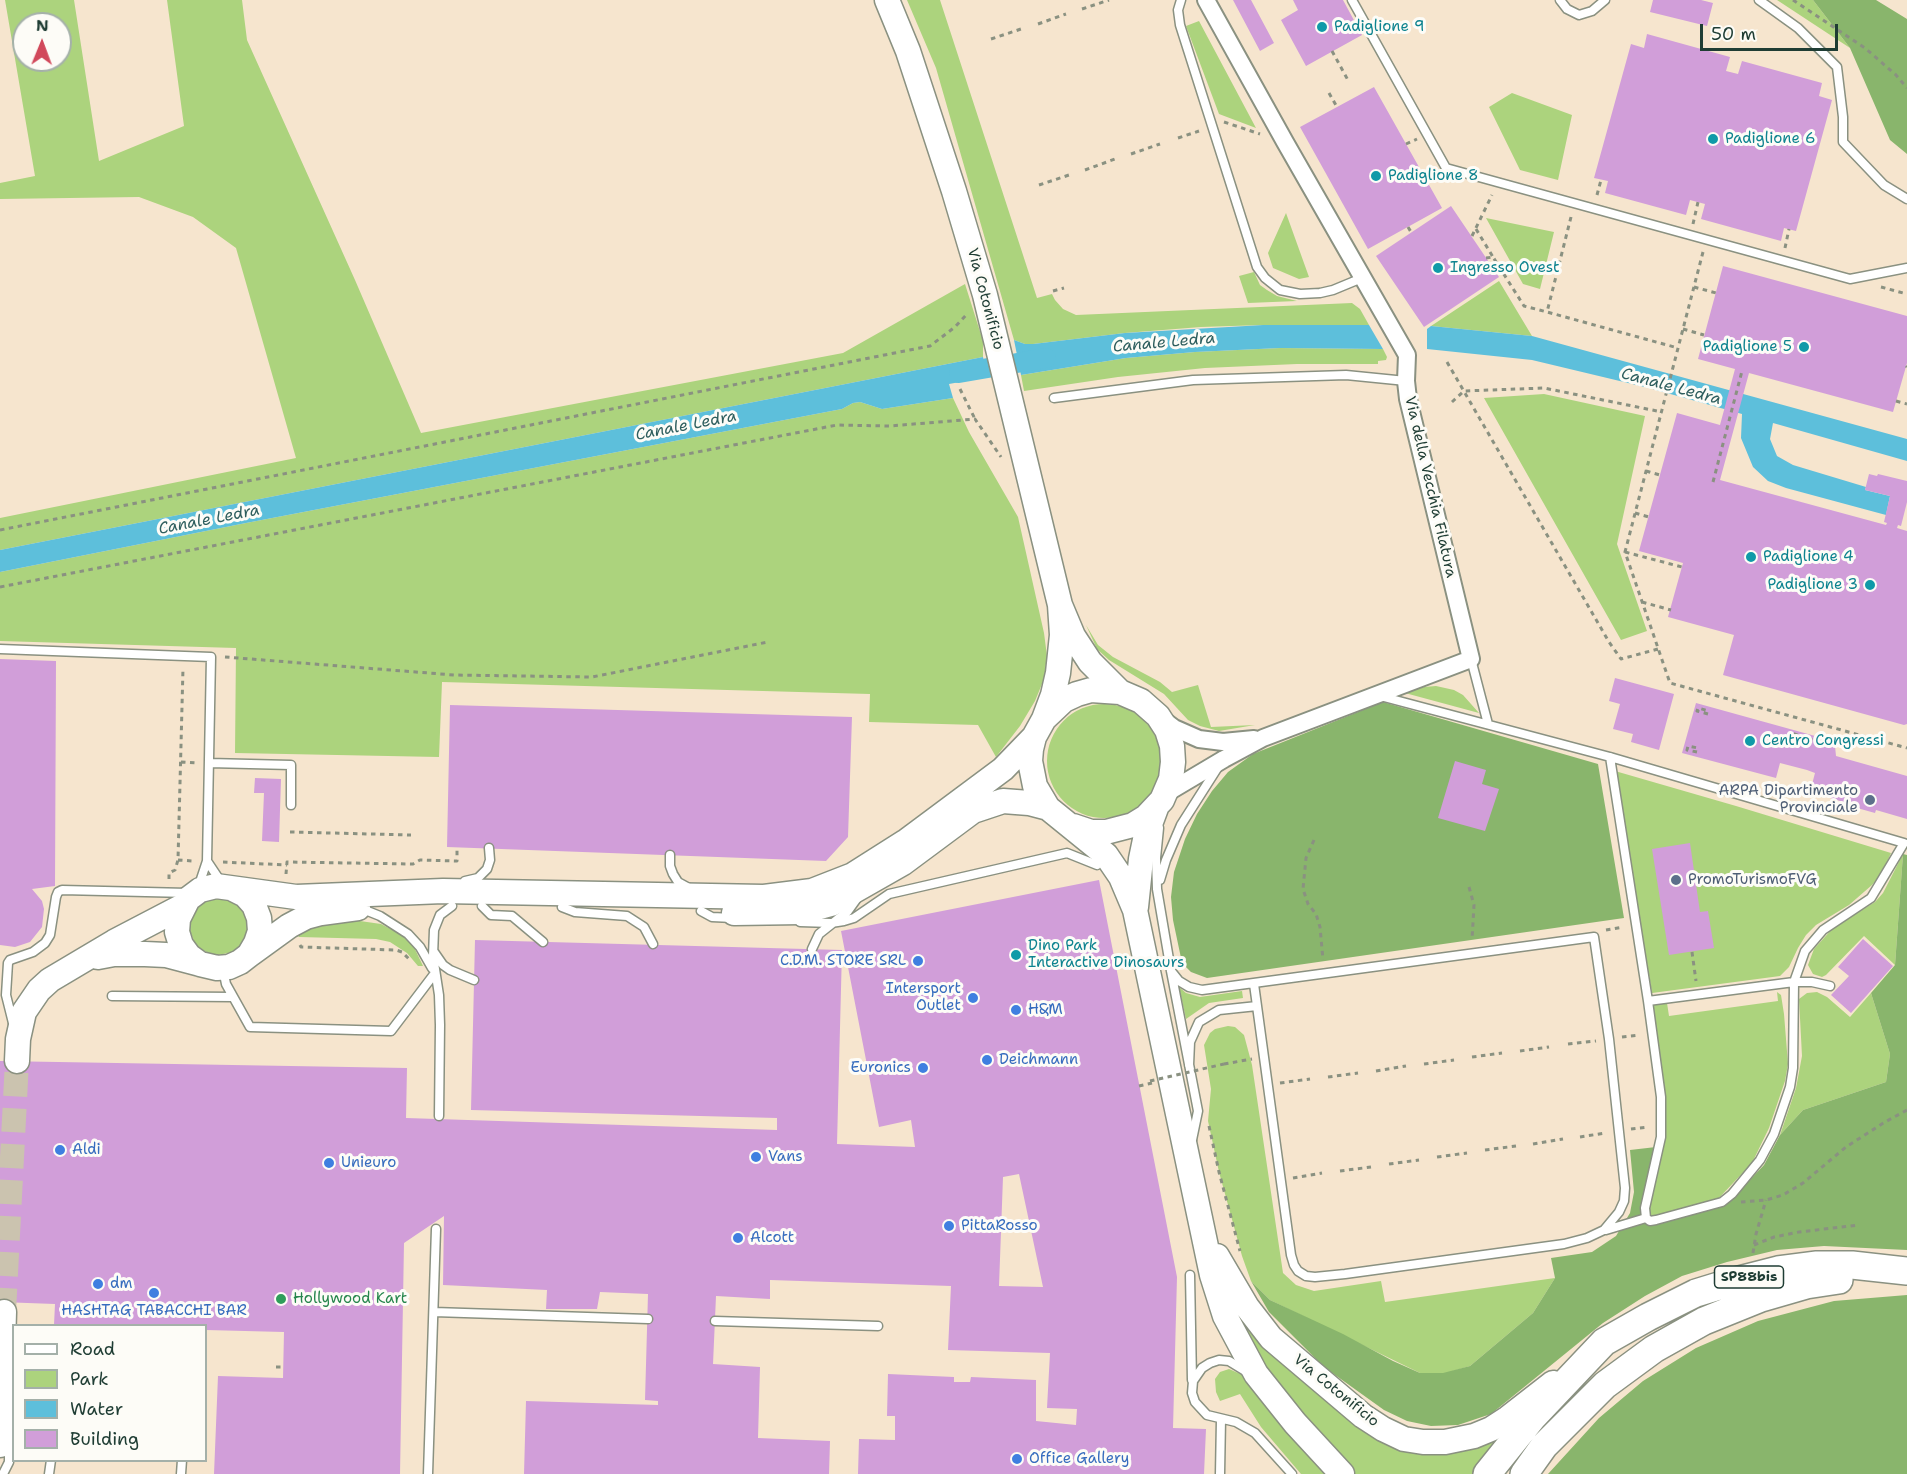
<!DOCTYPE html>
<html>
<head>
<meta charset="utf-8">
<style>
  body { margin:0 }
  #map { position:relative; width:1907px; height:1474px; overflow:hidden; background:#f6e5ce; font-family:"Shantell Sans",sans-serif }
  canvas { display:block }
  .legend { position:absolute; left:12px; top:1324px; width:195px; height:138px; box-sizing:border-box; background:#fdfcf7; border:2px solid #a4b0a9; margin:0; padding:8px 10px; list-style:none; font-size:18px; color:#1f3d34 }
  .legend li { display:flex; align-items:center; gap:12px; height:30px }
  .legend b { width:30px; border:2px solid #a4b0a9 }
  .north { position:absolute; left:12px; top:12px; width:60px; height:60px; box-sizing:border-box; background:#fdfcf7; border:2px solid #a4b0a9; border-radius:50%; rotate:1deg; font-size:16px; font-weight:700; line-height:24px; text-align:center; color:#1f3d34 }
  .north::after { content:''; display:block; margin:auto; width:21px; height:27px; background:#d1495b; clip-path:polygon(50% 0,100% 100%,50% 72%,0 100%) }
  .scale { position:absolute; left:1700px; top:24px; width:138px; height:27px; box-sizing:border-box; border:3px solid #1f3d34; border-top:0; padding-left:8px; font-size:18px; line-height:21px; white-space:nowrap; color:#1f3d34; -webkit-text-stroke:4px #fdfcf7; paint-order:stroke }
</style>
</head>
<body>
<div id="map">
<canvas width="1907" height="1474"></canvas>
<ul class="legend">
<li><b style="height:8px;background:#fff"></b>Road</li>
<li><b style="height:16px;background:#acd37d"></b>Park</li>
<li><b style="height:16px;background:#5dbfdb"></b>Water</li>
<li><b style="height:16px;background:#d19ed9"></b>Building</li>
</ul>
<div class="north">N</div>
<div class="scale">50 m</div>
</div>
<script>
const g = document.querySelector('canvas').getContext('2d');
g.lineJoin = 'round';
function paint(path, color) { g.fillStyle = color; g.fill(path, 'evenodd'); }
const poly = rows => new Path2D(rows.map(r => 'M' + r).join(''));
function trace(path, color, width, dash) { g.strokeStyle = color; g.lineWidth = width; g.lineCap = dash ? 'butt' : 'round'; g.setLineDash(dash || []); g.stroke(path); }
function write(font, color, halo, rows, align = 'center') {
  g.font = font + ' "Shantell Sans",sans-serif'; g.lineWidth = 6; g.setLineDash([]); g.textBaseline = 'middle'; g.strokeStyle = halo; g.fillStyle = color; for (const [text, x, y, turn = 0] of rows) {
    g.save(); g.translate(x, y); g.rotate((+turn || 0) * Math.PI / 180); g.textAlign = isNaN(turn) ? turn : align; if (halo) g.strokeText(text, 0, 0); g.fillText(text, 0, 0); g.restore();
  }
}
paint(poly([
  [5,0,74,0,99,161,184,126,167,0,242,0,247,40,355,280,421,433,843,353,965,284,983,341,983,357,0,550,0,518,296,458,236,248,193,217,139,197,0,199,0,183,35,176],
  [24,24,60,24,60,60,24,60],
  [907,0,940,0,1037,298,1052,294,1055,300,1063,309,1076,315,1352,303,1360,309,1369,325,1263,325,1201,327,1125,333,1033,344,1025,344,1014,340,936,68],
  [1777,0,1813,0,1850,48],
  [1199,21,1256,128,1219,114,1186,26],
  [1512,93,1572,115,1558,180,1520,170,1489,107],
  [1286,213,1309,277,1299,279,1273,268,1268,253],
  [1486,218,1554,232,1540,289,1523,284],
  [1254,272,1260,285,1267,290,1277,296,1297,301,1248,303,1239,276],
  [1499,281,1532,336,1431,326],
  [1280,348,1383,349,1387,357,1386,360,1378,361,1378,364,1297,364,1205,368,1118,377,1024,391,1021,375,1126,358,1195,352],
  [1544,394,1645,416,1617,544,1647,631,1621,640,1484,398],
  [953,398,969,432,1018,517,1044,633,1047,656,1044,679,1035,701,1020,726,996,757,978,725,869,722,870,694,442,682,439,757,235,753,236,648,0,641,0,572,246,523,842,409,853,403,860,402,882,409],
  [1086,625,1098,645,1113,657,1160,682,1172,692,1198,685,1211,727,1255,725,1219,731,1200,726,1188,720,1164,694,1109,660,1097,649],
  [1436,686,1454,690,1463,695,1479,713,1405,693,1424,687],
  '1047 761a57 57 0 1 1 114 0a57 57 0 1 1-114 0Z',
  [1615,771,1736,806,1891,853,1882,873,1872,885,1849,905,1816,925,1806,935,1798,948,1789,967,1780,976,1652,993],
  [1903,854,1895,965,1864,936,1826,975,1822,977,1813,974,1808,965,1814,949,1833,928,1875,902,1883,893],
  [231,897,247,913,248,936,239,948,233,952,218,955,210,954,198,947,194,941,189,928,191,915,204,899],
  [353,920,381,924,400,934,413,945,423,966,418,966,407,953,390,942,376,939,299,937,295,931,304,925],
  [1179,987,1186,993,1200,997,1242,991,1243,998,1209,1003,1186,1019],
  [1777,992,1781,995,1784,1014,1788,1064,1785,1081,1769,1128,1752,1163,1718,1199,1654,1218,1649,1216,1649,1208,1665,1136,1652,1005,1667,1003,1669,1016,1778,1001],
  [1817,992,1827,997,1850,1017,1871,993,1890,1054,1886,1082,1803,1110,1780,1135,1796,1088,1802,1056,1799,999,1807,993],
  [1228,1026,1235,1027,1244,1035,1252,1065,1283,1273,1296,1285,1314,1291,1381,1281,1385,1302,1555,1278,1533,1313,1470,1366,1443,1374,1420,1373,1270,1300,1251,1281,1242,1256,1219,1172,1208,1121,1211,1089,1204,1045,1210,1033,1215,1029],
  [1223,1282,1367,1430,1506,1433,1473,1474,1354,1474,1271,1379,1246,1340],
  [1229,1369,1245,1376,1280,1424,1295,1435,1329,1474,1301,1474,1261,1427,1240,1394,1220,1401,1216,1392,1215,1379,1220,1372]
]), '#acd37d');
paint(poly([
  [1813,0,1876,0,1907,19,1907,154,1890,140,1850,48],
  [1383,702,1598,764,1624,918,1207,978,1191,972,1185,966,1181,958,1173,920,1171,897,1174,872,1185,839,1197,814,1212,791,1228,772,1253,754],
  [1903,854,1907,855,1907,1250,1824,1246,1777,1250,1727,1262,1682,1276,1645,1296,1603,1323,1491,1414,1458,1425,1431,1426,1407,1421,1384,1410,1324,1367,1269,1312,1251,1281,1270,1300,1343,1334,1393,1361,1420,1373,1443,1373,1470,1366,1533,1313,1555,1278,1551,1258,1592,1252,1616,1236,1630,1213,1634,1192,1630,1150,1656,1147,1644,1223,1656,1225,1726,1205,1764,1165,1780,1135,1803,1110,1886,1082,1890,1054,1871,993,1895,965],
  [1907,1295,1907,1474,1548,1474,1599,1418,1643,1381,1696,1348,1758,1321,1834,1301]
]), '#89b56c');
paint(poly([
  [1263,325,1369,325,1383,349,1280,348,1195,352,1126,358,1021,375,1014,340,1025,344,1033,344,1125,333],
  [1431,326,1532,336,1907,439,1907,461,1773,423,1770,439,1777,456,1793,465,1866,487,1865,490,1890,496,1886,515,1786,488,1768,481,1753,467,1741,438,1742,414,1649,388,1532,360,1427,349,1427,329],
  [983,357,987,377,949,384,953,398,882,409,860,402,853,403,842,409,246,523,0,572,0,550]
]), '#5dbfdb');
trace(poly([
  [959,373,1046,358]
]), '#5dbfdb', 20);
paint(poly([
  [1233,0,1251,0,1274,43,1260,51],
  [1293,0,1343,0,1362,35,1306,66,1281,20,1298,10],
  [1653,0,1701,0,1713,3,1707,26,1650,12],
  [1647,34,1730,57,1726,71,1738,74,1742,61,1822,83,1819,96,1832,100,1796,231,1784,228,1781,241,1701,219,1705,204,1690,200,1686,215,1605,193,1608,181,1594,178,1631,44,1644,48],
  [1374,87,1442,208,1368,249,1300,127],
  [1451,206,1499,277,1424,327,1376,256],
  [1723,266,1907,316,1907,363,1893,412,1749,373,1720,480,1886,525,1887,523,1884,522,1890,496,1865,490,1869,474,1877,476,1878,474,1907,481,1907,502,1901,526,1898,525,1897,528,1907,531,1907,724,1904,725,1723,675,1734,635,1668,617,1683,563,1639,551,1677,413,1720,425,1735,369,1698,359],
  [0,659,56,661,55,886,32,889,42,901,44,909,42,927,30,942,15,947,0,945],
  [1615,678,1674,694,1659,750,1631,742,1633,734,1613,729,1620,704,1609,701],
  [1696,703,1826,739,1835,746,1836,756,1907,776,1907,819,1876,810,1875,813,1850,806,1850,804,1810,792,1815,773,1807,770,1780,763,1776,778,1682,753],
  [450,705,852,717,848,837,826,861,447,847],
  [1455,761,1486,770,1482,784,1499,789,1485,831,1438,818],
  [255,778,281,779,279,842,262,841,264,793,254,793],
  [1690,843,1700,912,1708,911,1714,948,1669,955,1652,849],
  [1099,880,1177,1277,1173,1428,1206,1429,1204,1474,858,1474,859,1439,895,1440,895,1416,887,1416,888,1374,954,1377,954,1382,970,1382,971,1377,1036,1380,1036,1421,1076,1425,1077,1409,1047,1408,1050,1353,948,1350,951,1286,770,1280,770,1299,716,1296,713,1364,760,1367,758,1438,830,1441,829,1474,524,1474,526,1401,658,1405,658,1401,645,1400,648,1294,600,1292,597,1309,546,1309,547,1290,443,1285,444,1216,404,1243,400,1474,214,1474,218,1376,283,1378,284,1332,206,1330,206,1326,54,1325,55,1304,0,1302,0,1061,407,1068,406,1118,777,1130,777,1118,471,1110,475,940,842,950,837,1144,915,1147,911,1120,879,1127,841,931],
  [1019,1174,1043,1287,999,1286,1003,1177],
  [1863,939,1893,966,1851,1013,1831,995,1849,976,1838,967]
]), '#d19ed9');
trace(poly([
  [4,1312,17,1061]
]), '#cbc3af', 24, [24, 12]);
const lane = poly([
  [1181,0,1178,10,1180,25,1257,267,1265,278,1280,290,1300,294,1320,293,1333,290,1362,278],
  [1352,0,1446,168,1850,279,1907,268],
  [1560,0,1567,9,1579,15,1592,11,1605,0],
  [1759,0,1798,28,1837,67,1843,117,1843,142,1884,185,1907,199],
  [1054,398,1193,380,1346,375,1406,381],
  [0,649,211,657,207,861],
  [1471,659,1488,724],
  [1380,696,1610,757,1904,843,1871,898,1823,930,1805,951,1794,982,1812,982,1830,986],
  [1610,757,1648,1001,1661,1097,1661,1137,1645,1208,1646,1218],
  [209,763,291,765,291,805],
  [1159,828,1156,858,1157,889,1171,971,1198,1111,1192,1140],
  [670,855,670,866,673,874,678,882,689,888],
  [1160,880,1166,860,1181,825,1218,767],
  [465,881,478,878,487,869,490,860,489,848],
  [199,885,207,861,221,882],
  [482,906,491,915,512,916,543,942],
  [562,907,575,912,627,916,644,927,653,944],
  [360,908,380,916,408,934,420,947,432,968],
  [701,911,712,917,733,918],
  [800,922,831,923,844,921,854,918,889,894,1067,853,1097,865],
  [812,949,819,934,848,911,858,897],
  [434,952,443,965,450,970,474,980],
  [223,969,226,984,250,1027,391,1031,435,973],
  [1171,971,1179,981,1189,987,1202,990,1594,937,1609,1039,1625,1188,1624,1201,1619,1212,1604,1230,1587,1238,1564,1244,1345,1274,1315,1277,1306,1276,1298,1271,1294,1265,1291,1255,1257,1006,1219,1010,1199,1022,1190,1042,1189,1065],
  [1254,984,1257,1006],
  [112,996,233,997],
  [14,1027,6,995,8,963,10,960,33,952,45,943,50,935,56,897,58,892,62,890,188,893],
  [439,1116,440,1025,439,995,433,956,434,930,440,915,452,906],
  [1606,1230,1646,1218,1650,1221,1656,1220,1722,1202,1732,1194,1760,1160,1774,1134,1790,1087,1793,1068,1794,982,1648,1001],
  [1190,1275,1192,1380],
  [434,1312,648,1319],
  [715,1321,878,1326],
  [1247,1372,1229,1361,1219,1360,1210,1363,1202,1368,1193,1381,1192,1393,1195,1402,1207,1415,1236,1422,1255,1433,1292,1474],
  [3,1474,9,1462,9,1443],
  [49,1474,51,1460],
  [181,1474,182,1460],
  [428,1474,436,1229],
  [1220,1474,1221,1419]
]);
const street = poly([
  [1162,719,1174,728,1199,739,1223,742,1254,739],
  [1165,794,1224,759,1263,738,1471,659,1408,399,1406,381,1407,355,1285,142,1206,0]
]);
const secondary = poly([
  [887,0,908,51,954,191,985,295,1060,605,1073,636,1090,662,1120,692],
  [1060,605,1062,635,1058,673,1053,695,1044,719,1034,737,1031,749,1030,761,1035,786,1048,808,1106,855,1121,877,1135,910,1212,1275,1225,1316,1256,1374,1295,1423,1342,1474],
  [1045,718,1064,700,1077,694,1091,690,1120,692,1141,701,1158,716,1167,730,1172,746,1173,762,1171,779,1162,800,1146,817,1133,825,1106,832,1091,832,1073,826],
  [233,889,245,895,254,905,259,918,260,931,256,943,249,955,240,962,229,967,217,968,200,964,189,956,181,945,177,932,178,919,188,899,200,890,216,886,296,897,443,891,764,897,812,891,853,875,905,842,1003,769,1034,737],
  [1136,907,1141,859,1146,835,1156,808],
  [734,913,802,912,831,904,903,863,973,811,1003,801,1029,803,1048,808],
  [249,955,289,926,306,917,321,913,358,908],
  [98,957,114,954,145,954,166,955,200,964],
  [17,1061,18,1039,24,1012,39,990,50,980,114,942,183,906],
  [1217,1256,1247,1307,1271,1338,1363,1416,1383,1429,1404,1439,1423,1442,1445,1442,1474,1436,1491,1429,1508,1418,1553,1383],
  [0,1445,4,1312]
]);
const primary = poly([
  [1487,1474,1532,1418,1604,1342,1648,1317,1696,1293,1735,1281,1778,1270,1817,1265,1852,1265,1907,1271],
  [1524,1474,1544,1446,1605,1385,1654,1349,1704,1321,1761,1298,1806,1285,1839,1280]
]);
trace(lane, '#8a9181', 11);
trace(street, '#8a9181', 20);
trace(secondary, '#8a9181', 27);
trace(primary, '#8a9181', 30);
trace(poly([
  [1793,0,1865,48,1896,75,1907,88],
  [1082,9,1109,0],
  [1038,24,1066,14],
  [991,39,1021,29],
  [1332,51,1349,82],
  [1329,93,1337,107],
  [1224,122,1260,134],
  [1178,138,1199,131],
  [1406,144,1417,139],
  [1131,154,1160,144],
  [1085,170,1115,159],
  [1039,185,1069,175],
  [1597,195,1601,180],
  [1571,217,1547,312,1678,348],
  [1693,224,1698,202],
  [1408,227,1411,232],
  [1476,229,1493,257],
  [1472,236,1492,195],
  [1785,248,1789,229],
  [1703,252,1625,552,1670,683,1907,748],
  [1486,258,1493,257,1524,306,1547,312],
  [1694,287,1716,293],
  [1881,287,1907,294],
  [1053,291,1064,288],
  [1683,329,1704,335],
  [1447,362,1609,642,1621,659,1658,649],
  [1906,366,1907,367],
  [960,389,975,419],
  [1896,401,1907,404],
  [1452,402,1464,391,1544,388,1662,412],
  [1646,471,1660,475],
  [1713,482,1742,371],
  [1635,513,1649,517],
  [0,530,930,346,955,327,967,314],
  [1625,552,1682,567],
  [0,587,837,425,890,426,975,419,1001,457],
  [1642,602,1671,610],
  [225,657,454,675,592,677,768,642],
  [1708,714,1697,711,1698,708,1709,711],
  [1789,739,1791,733,1811,739,1810,745],
  [1697,752,1687,750,1688,746,1698,748],
  [181,762,198,763],
  [290,832,411,835],
  [1314,840,1306,858,1303,889,1308,904,1316,914,1320,927,1323,960],
  [178,860,193,861],
  [223,862,287,865],
  [286,874,287,862,413,864,420,860,457,861,457,847],
  [169,879,169,873,175,870,178,860,183,668],
  [1469,887,1474,905,1472,940],
  [1606,930,1623,927],
  [300,945,301,947,396,950,402,952,411,961],
  [1692,952,1696,981],
  [1622,1037,1639,1035],
  [1568,1044,1596,1041],
  [1520,1051,1549,1047],
  [1472,1057,1502,1053],
  [1224,1064,1252,1059],
  [1424,1064,1454,1060],
  [1376,1071,1406,1066],
  [1328,1077,1358,1073],
  [1280,1083,1310,1079],
  [1139,1086,1152,1083],
  [1209,1126,1219,1172,1240,1251],
  [1631,1129,1648,1127],
  [1580,1137,1605,1133],
  [1533,1144,1563,1139],
  [1485,1150,1516,1146],
  [1437,1157,1467,1153],
  [1389,1164,1419,1160],
  [1340,1171,1371,1167],
  [1293,1178,1322,1173],
  [1741,1202,1766,1200,1783,1195,1803,1183,1846,1147,1885,1122,1907,1110],
  [1754,1245,1774,1237,1799,1232,1859,1225],
  [1753,1253,1756,1234,1766,1200],
  [276,1367,283,1367]
]), '#8a9181', 3, [4.5, 4.5]);
trace(lane, '#fff', 8);
trace(street, '#fff', 16);
trace(secondary, '#fff', 24);
trace(primary, '#fff', 27);
trace(poly([
  [1150,1081,1224,1064]
]), '#8a9181', 3, [4.5, 4.5]);
for (const [x, y, r, color] of [
  [1322,27,6,"#0f9aa8"],
  [1713,139,6,"#0f9aa8"],
  [1376,176,6,"#0f9aa8"],
  [1438,268,6,"#0f9aa8"],
  [1804,347,6,"#0f9aa8"],
  [1751,557,6,"#0f9aa8"],
  [1870,585,6,"#0f9aa8"],
  [1750,741,6,"#0f9aa8"],
  [1870,800,6,"#5c6f8a"],
  [1676,880,6,"#5c6f8a"],
  [1016,955,6,"#0f9aa8"],
  [918,961,6,"#3f7fe0"],
  [973,998,6,"#3f7fe0"],
  [1016,1010,6,"#3f7fe0"],
  [987,1060,6,"#3f7fe0"],
  [923,1068,6,"#3f7fe0"],
  [60,1150,6,"#3f7fe0"],
  [756,1157,6,"#3f7fe0"],
  [329,1163,6,"#3f7fe0"],
  [949,1226,6,"#3f7fe0"],
  [738,1238,6,"#3f7fe0"],
  [98,1284,6,"#3f7fe0"],
  [154,1293,6,"#3f7fe0"],
  [281,1299,6,"#2e9e5b"],
  [1017,1459,6,"#3f7fe0"]
]) { const dot = new Path2D(); dot.arc(x, y, r, 0, 2 * Math.PI); g.fillStyle = color; g.fill(dot); trace(dot, '#fdfcf7', 2); }
for (const [x, y, w] of [
  [1749,1277,69]
]) { const box = new Path2D(); box.roundRect(x - w / 2, y - 11, w, 22, 4.5); g.fillStyle = '#fdfcf7'; g.fill(box); trace(box, '#1f3d34', 1.5); }
write('bold 14px', '#1f3d34', null, [
  ["SP88bis",1749,1277]
]);
write('15px', '#0d838f', '#fdfcf7', [
  ["Padiglione 9",1334,27],
  ["Padiglione 6",1725,139],
  ["Padiglione 8",1388,176],
  ["Ingresso Ovest",1450,268],
  ["Padiglione 5",1792,347,"right"],
  ["Padiglione 4",1763,557],
  ["Padiglione 3",1858,585,"right"],
  ["Centro Congressi",1762,741],
  ["Dino Park",1028,946],
  ["Interactive Dinosaurs",1028,963]
], 'left');
write('15px', '#1f3d34', '#fdfcf7', [
  ["Via Cotonificio",985,299,75],
  ["Via della Vecchia Filatura",1430,487,77],
  ["Via Cotonificio",1336,1391,39]
]);
write('15px', '#4e5e75', '#fdfcf7', [
  ["ARPA Dipartimento",1858,791],
  ["Provinciale",1858,808],
  ["PromoTurismoFVG",1688,880,"left"]
], 'right');
write('15px', '#366cbe', '#fdfcf7', [
  ["C.D.M. STORE SRL",906,961,"right"],
  ["Intersport",961,989,"right"],
  ["Outlet",961,1006,"right"],
  ["H&M",1028,1010],
  ["Deichmann",999,1060],
  ["Euronics",911,1068,"right"],
  ["Aldi",72,1150],
  ["Vans",768,1157],
  ["Unieuro",341,1163],
  ["PittaRosso",961,1226],
  ["Alcott",750,1238],
  ["dm",110,1284],
  ["HASHTAG TABACCHI BAR",154,1311,"center"],
  ["Office Gallery",1029,1459]
], 'left');
write('15px', '#27864d', '#fdfcf7', [
  ["Hollywood Kart",293,1299]
], 'left');
write('italic 16px', '#2e5e5e', '#fdfcf7', [
  ["Canale Ledra",1164,343,-5],
  ["Canale Ledra",1671,387,15],
  ["Canale Ledra",686,426,-11],
  ["Canale Ledra",209,520,-11]
]);
</script>
</body>
</html>
